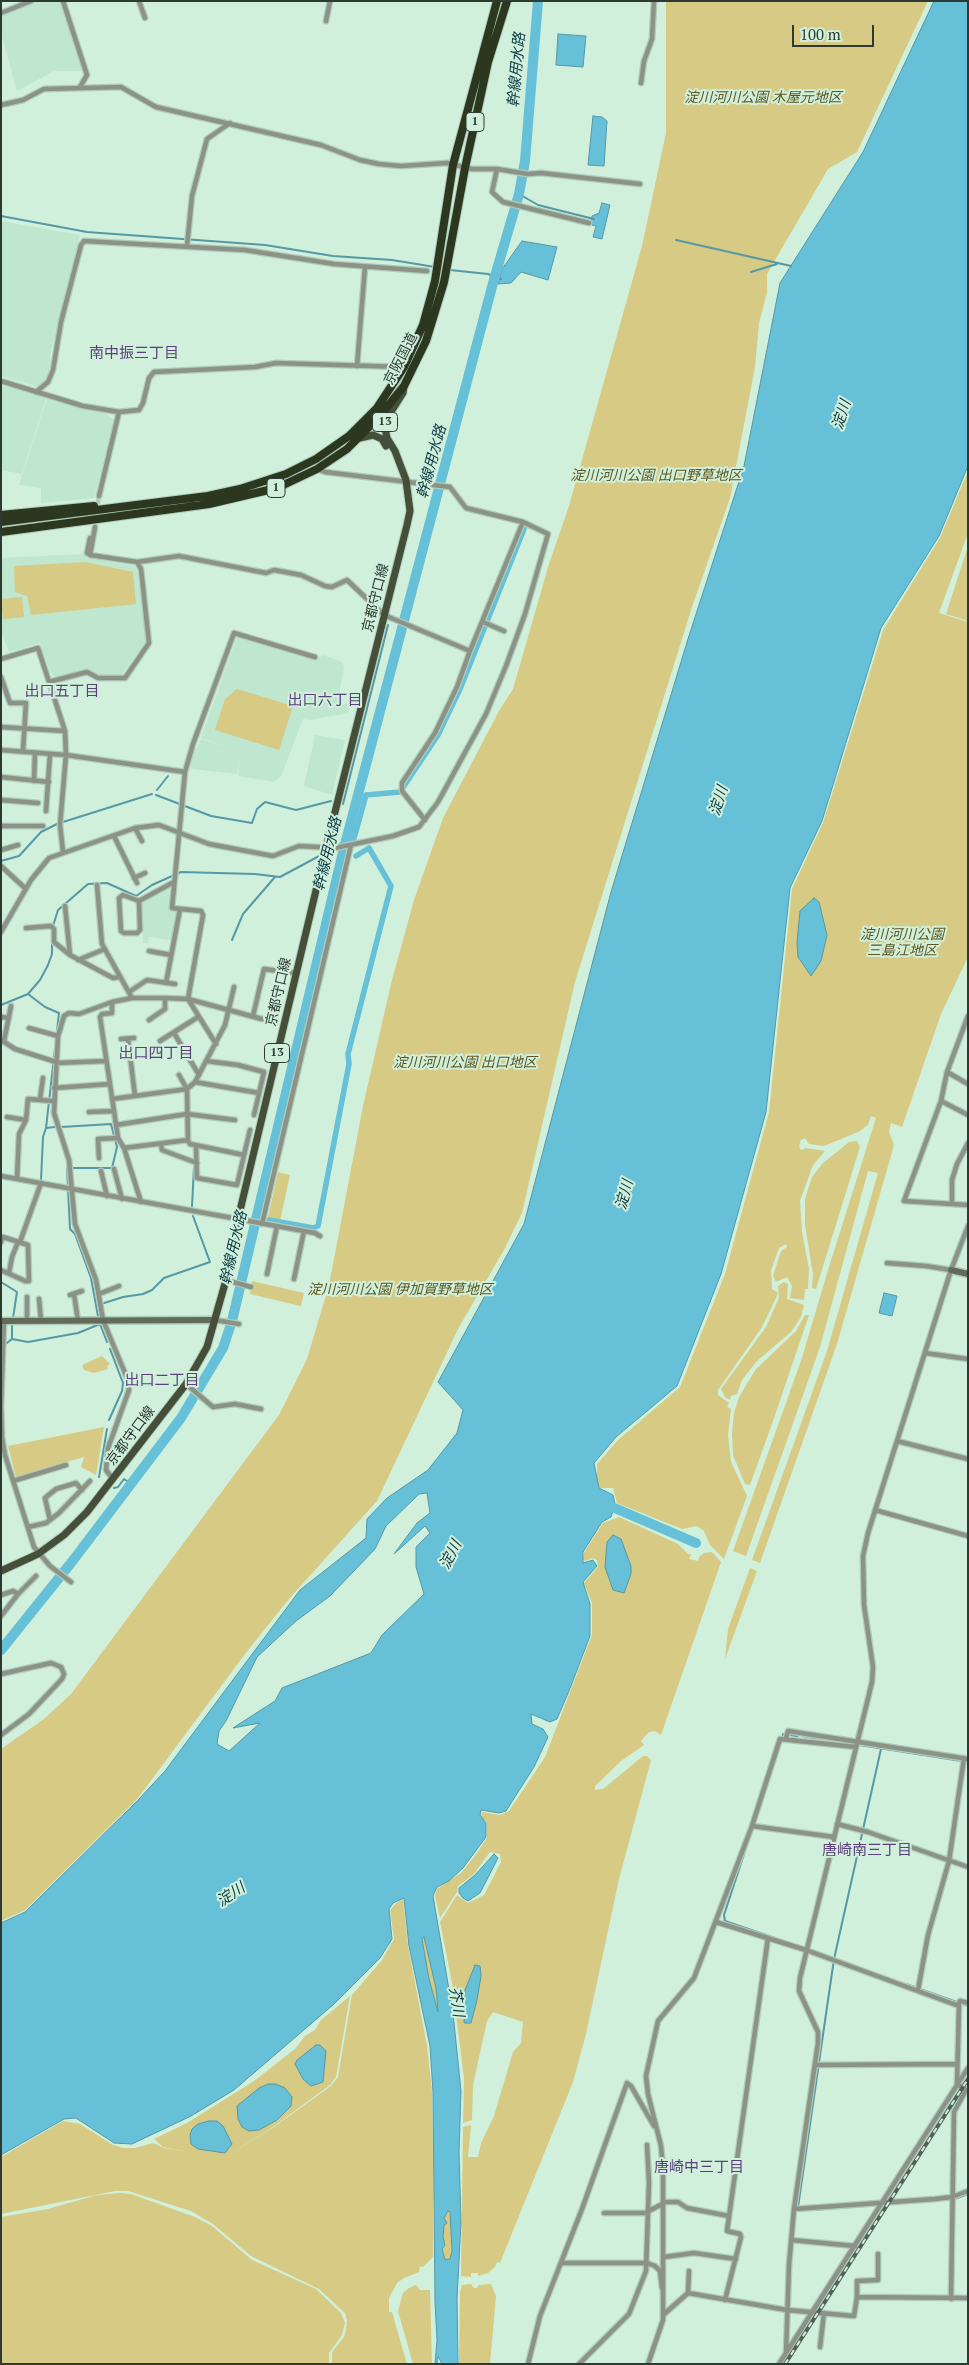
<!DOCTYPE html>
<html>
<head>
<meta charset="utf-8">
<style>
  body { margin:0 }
  #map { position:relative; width:969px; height:2365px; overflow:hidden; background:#d0f0dc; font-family:"PT Serif",serif }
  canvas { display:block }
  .frame { position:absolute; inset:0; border:2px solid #2d3a32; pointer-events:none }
  .scale { position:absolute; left:792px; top:25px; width:82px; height:22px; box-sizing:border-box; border:2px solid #2d3a32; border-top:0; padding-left:6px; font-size:15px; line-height:18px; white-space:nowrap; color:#2d3a32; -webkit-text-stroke:4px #d0f0dc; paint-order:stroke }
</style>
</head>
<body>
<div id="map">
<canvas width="969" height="2365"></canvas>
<div class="frame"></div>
<div class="scale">100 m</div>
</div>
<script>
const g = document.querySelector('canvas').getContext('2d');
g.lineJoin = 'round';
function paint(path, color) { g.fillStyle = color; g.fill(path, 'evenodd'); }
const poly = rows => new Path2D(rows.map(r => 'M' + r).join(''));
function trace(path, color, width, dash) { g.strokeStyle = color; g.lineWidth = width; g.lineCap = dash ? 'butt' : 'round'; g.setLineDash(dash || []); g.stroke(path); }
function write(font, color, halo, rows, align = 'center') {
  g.font = font + ' "PT Serif","Noto Sans JP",serif'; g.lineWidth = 4; g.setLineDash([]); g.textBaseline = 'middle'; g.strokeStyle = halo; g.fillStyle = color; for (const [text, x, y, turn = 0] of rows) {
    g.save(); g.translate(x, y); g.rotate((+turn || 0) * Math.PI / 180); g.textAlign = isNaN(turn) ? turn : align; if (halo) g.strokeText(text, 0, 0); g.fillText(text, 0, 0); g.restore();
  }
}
paint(poly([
  [33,1,62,1,84,71,54,71,17,91,1,33,1,15],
  [1,221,80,235,51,350,49,372,45,381,38,387,1,376],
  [1,384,46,398,22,474,1,470],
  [47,398,104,412,114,420,94,498,41,503,41,488,19,485],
  [85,554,87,558,134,566,137,569,146,642,121,675,101,676,89,671,57,679,50,672,40,643,9,652,1,632,1,558],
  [237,637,317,659,323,655,342,662,344,666,338,702,349,705,348,713,310,720,303,719,281,776,274,782,238,776,240,758,237,774,192,769,190,765,194,750,198,747,201,739,241,752,201,738],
  [315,735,345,740,332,795,304,786],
  [170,885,169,911,177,912,171,940,149,937,148,943,143,943,141,902]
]), '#bfe6ce');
paint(poly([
  [666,1,928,1,857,152,828,169,767,274,767,293,759,323,755,367,730,498,692,607,575,982,522,1213,504,1250,459,1327,377,1501,288,1600,245,1654,138,1798,25,1910,1,1921,1,1749,44,1719,71,1694,279,1415,307,1359,329,1285,363,1106,392,980,414,900,443,818,499,711,513,689,549,564,569,506,642,246,666,133],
  [968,471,968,533,939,613,968,622,968,957,941,1014,902,1127,891,1123,889,1132,894,1145,837,1344,760,1563,752,1560,827,1351,878,1173,868,1171,820,1347,746,1556,733,1551,802,1358,828,1270,876,1118,871,1116,868,1125,858,1132,824,1146,809,1144,805,1138,801,1140,799,1146,801,1150,806,1148,825,1151,813,1165,800,1201,802,1232,809,1269,808,1289,805,1289,804,1300,790,1298,792,1286,787,1277,776,1282,773,1276,781,1251,787,1247,786,1244,779,1248,771,1270,772,1289,778,1293,776,1298,762,1327,718,1390,718,1395,729,1403,727,1407,731,1409,728,1435,731,1462,747,1496,724,1559,710,1545,704,1531,697,1526,682,1529,617,1503,613,1488,599,1488,597,1482,597,1464,618,1440,680,1387,725,1274,769,1112,792,889,823,823,883,630,940,538],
  [819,902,827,935,811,976,798,957],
  [968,546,968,621,946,614],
  [85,562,133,572,136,604,31,615,27,596,15,592,14,566],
  [22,597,24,617,3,619,1,599],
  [237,689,293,706,279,750,215,730,225,699],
  [857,1141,860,1147,816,1289,812,1288,813,1274,805,1225,805,1199,812,1177,823,1163,849,1142],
  [278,1172,290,1175,280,1221,268,1218],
  [252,1281,304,1293,301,1306,250,1294],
  [784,1282,788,1284,787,1299,804,1305,801,1317,791,1332,756,1362,742,1380,737,1394,731,1396,730,1400,725,1397,721,1389,766,1327,779,1298,778,1286],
  [805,1315,809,1315,773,1421,750,1485,745,1484,733,1455,732,1433,734,1413,739,1397,756,1369,796,1331],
  [102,1356,110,1364,107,1366,108,1369,94,1373,84,1370,82,1365],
  [104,1427,96,1475,81,1467,84,1457,16,1477,8,1446],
  [619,1517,678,1544,688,1554,691,1554,689,1559,698,1561,699,1557,704,1553,712,1552,721,1562,661,1735,655,1731,649,1732,641,1741,644,1745,621,1761,595,1786,595,1790,603,1789,643,1756,647,1756,651,1760,619,1879,586,2034,573,2082,500,2263,497,2262,495,2267,488,2273,478,2276,478,2273,471,2273,471,2277,461,2276,463,2127,471,2125,468,2157,478,2157,481,2143,494,2116,513,2052,521,2043,523,2022,493,2012,487,2021,473,2085,472,2120,463,2123,464,2078,452,1983,440,1922,457,1895,468,1903,484,1895,501,1862,500,1854,490,1852,474,1874,458,1886,457,1892,440,1918,435,1896,437,1889,461,1873,475,1856,487,1838,487,1823,481,1816,482,1812,500,1815,509,1811,545,1757,592,1635,592,1603,584,1583,598,1567,597,1560,592,1558,585,1561,583,1559,584,1553,603,1523],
  [750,1568,757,1571,725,1659,728,1629],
  [403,1899,408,1946,427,2046,432,2092,433,2155,433,2257,423,2267,420,2266,419,2272,404,2278,397,2283,389,2298,389,2312,392,2312,407,2364,332,2364,332,2352,344,2337,346,2330,347,2321,345,2313,319,2289,251,2256,213,2224,191,2211,128,2191,115,2191,1,2214,1,2157,63,2121,80,2124,113,2145,123,2148,135,2148,153,2143,164,2148,188,2152,163,2147,154,2139,187,2123,254,2081,295,2049,305,2036,315,2030,321,2020,350,1996,336,2077,330,2085,270,2129,223,2158,271,2129,331,2086,338,2077,352,1995,382,1960,394,1939,390,1911,394,1905],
  [424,1937,436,1988,438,2012,429,1979,422,1939],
  [121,2193,131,2194,195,2217,212,2226,252,2260,316,2289,341,2313,345,2323,342,2335,329,2353,329,2364,1,2364,1,2217,48,2209,97,2195],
  [448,2211,450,2212,452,2251,450,2259,445,2260,442,2249,445,2245,443,2237,444,2218],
  [471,2284,474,2288,477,2288,479,2285,491,2284,496,2296,490,2364,459,2364,460,2292,462,2285],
  [416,2285,420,2290,430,2290,432,2364,413,2364,398,2311,403,2293,409,2288]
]), '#d6ca84');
const water = poly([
  [934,1,968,1,968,466,939,536,881,628,822,821,790,888,766,1112,721,1274,677,1386,616,1437,594,1463,599,1488,613,1495,615,1504,611,1517,602,1522,583,1552,583,1563,593,1560,597,1566,583,1582,590,1604,590,1636,569,1691,557,1719,550,1722,531,1714,532,1724,543,1729,548,1737,534,1767,506,1811,499,1813,481,1810,480,1815,486,1823,486,1837,463,1868,449,1881,437,1887,433,1896,453,2013,461,2091,459,2152,461,2222,457,2299,458,2364,442,2364,438,2356,437,2364,435,2364,437,2340,435,2302,433,2092,430,2046,409,1946,404,1898,393,1903,389,1909,392,1939,380,1958,334,2004,234,2090,191,2116,132,2144,114,2143,76,2118,64,2119,1,2155,1,1923,25,1912,139,1799,165,1771,300,1590,366,1538,367,1519,387,1498,428,1470,457,1433,463,1410,438,1382,524,1224,611,892,688,639,744,466,780,283,863,152,934,1],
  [427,1493,430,1513,417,1523,394,1554,425,1526,430,1533,416,1547,416,1567,424,1594,382,1635,371,1653,282,1688,275,1701,233,1728,260,1723,229,1751,217,1744,219,1731,226,1721,257,1657,296,1621,330,1596,375,1549,386,1526,419,1494,427,1493],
  [424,1937,436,1988,438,2012,429,1979,422,1939,424,1937],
  [448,2211,450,2212,452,2251,450,2259,445,2260,442,2249,445,2245,443,2237,444,2225,447,2223,444,2218,448,2211],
  [558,34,586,36,583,67,556,65,558,34],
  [593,116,602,117,607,121,604,166,588,165,593,116],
  [602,203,610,205,602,239,593,237,596,226,592,225,591,220,592,216,599,213,602,203],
  [522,241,557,247,548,280,521,272,511,283,498,284,502,269,522,241],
  [814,898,819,902,827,935,821,961,811,976,798,957,797,942,800,911,814,898],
  [884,1293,897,1296,892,1316,879,1313,884,1293],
  [613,1535,621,1539,631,1566,631,1574,624,1593,613,1590,605,1567,607,1542,613,1535],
  [494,1854,498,1858,480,1893,468,1901,463,1898,459,1893,459,1888,475,1875,494,1854],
  [475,1965,480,1966,481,1976,477,2000,471,2023,464,2023,465,1990,475,1965],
  [316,2045,320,2045,326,2051,323,2082,311,2086,303,2079,295,2064,297,2060,316,2045],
  [268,2084,276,2084,285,2088,292,2097,291,2106,277,2120,259,2130,249,2131,242,2127,238,2119,237,2106,259,2088,268,2084],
  [209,2121,217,2121,223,2126,232,2144,225,2153,198,2149,191,2144,190,2135,192,2129,198,2124,209,2121]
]);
paint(water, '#66c0d7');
trace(water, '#5598a6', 1);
trace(poly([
  [519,194,538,205,594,219],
  [1,216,87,232,265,245,333,256,392,260,435,267],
  [676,240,791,266],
  [450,270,488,274,501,279],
  [751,272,777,264],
  [157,790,168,776],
  [156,795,211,816,252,823,257,809,265,802,296,810,331,801],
  [343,804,388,625],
  [63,822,152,794],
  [338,845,346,840],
  [1,861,19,856,41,832,59,823],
  [53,926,58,910,88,884,107,883,136,896,152,885,181,872,255,874,280,877,323,854],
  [232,940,243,914,275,877],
  [28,994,45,1007,59,1013,46,1128,43,1137,41,1180],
  [1,1005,28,994,40,980,48,965,52,954,52,943],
  [61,1127,111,1124,117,1147,112,1168,73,1168],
  [46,1128,55,1127],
  [67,1168,70,1229,75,1234,91,1278,98,1316],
  [192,1206,194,1167],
  [258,1218,260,1218],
  [1,1282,17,1292,13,1318],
  [101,1304,123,1297,143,1294,152,1290,164,1278,210,1262,193,1216],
  [12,1339,28,1342,78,1333,100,1324,107,1342],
  [3,1346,12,1339,12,1323],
  [109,1420,122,1391,123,1383,110,1349],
  [99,1477,107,1429],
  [114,1488,118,1487,124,1479,131,1484],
  [783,1736,783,1734,797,1736],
  [802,1736,968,1762],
  [747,1845,724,1915,725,1921,775,1938],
  [906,1984,968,2006],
  [941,2200,952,2200,968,2194],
  [798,2207,834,1959,881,1749],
  [812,2210,892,2204]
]), '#5598a6', 2);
trace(poly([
  [346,840,353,842,366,795,400,792,438,735,460,689,524,529],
  [269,1220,313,1228,318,1226,349,1064,348,1054,391,886,369,848,356,856]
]), '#66c0d7', 5.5);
trace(poly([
  [603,1503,696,1543],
  [1,1650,71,1563,181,1418,223,1348,232,1321,344,848,493,283,519,194,525,161,538,1]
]), '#66c0d7', 10);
trace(poly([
  [97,510,99,496]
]), '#afccba', 4.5, [4.5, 2]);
const street = poly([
  [63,1,87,75,80,87],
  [139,1,145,18],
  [1,13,31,1],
  [326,21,330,1],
  [641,83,644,61,652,39,654,1],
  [1,105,23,100,44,89,121,87,156,107,321,145,360,160,379,164,401,166,447,163,472,169,497,169,492,192,503,202,589,223],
  [497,169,528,174,541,173,640,184],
  [187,246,192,196,207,139,230,123],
  [357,366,365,267],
  [1,381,83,406,119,412,139,410,143,403,149,378,154,372,255,367,276,363,403,367],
  [36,392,48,382,53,370,61,322,81,245,84,241,245,250,334,264,427,271],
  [99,496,119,412],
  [90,555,87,553,90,538],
  [137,562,179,556,266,573,274,570,301,575,325,586,332,587,347,580,384,615,470,651],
  [483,622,504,631],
  [1,659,38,648,65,731,66,755,60,825,63,852],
  [1,677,10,703,26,703,23,751],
  [49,682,87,672,98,678,125,678,149,643,141,569,137,562,90,555,95,527],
  [1,727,65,731],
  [1,750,66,755,185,772],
  [1,777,49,782],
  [34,781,35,753],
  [1,800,38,803],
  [46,811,50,754],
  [425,820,402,791,402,783,435,733,457,687,470,651,523,522],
  [1,826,43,826],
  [135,828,142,841],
  [114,836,137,883],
  [1,850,18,845],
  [1,866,26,889],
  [134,878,145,873],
  [97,885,102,944,132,998],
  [139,901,123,895,119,898,121,931,124,933,137,933,140,930,139,901,174,882],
  [65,906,70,955,113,978,120,977],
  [26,928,51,926,54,929,54,942,70,955],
  [1,932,31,880,49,858,135,828,159,825,209,844,273,856,299,846,335,848,393,836,419,827,438,802,486,714,506,666,525,614,548,534,523,522,466,508,450,487,325,472,317,469],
  [149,951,171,955],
  [78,960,105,949],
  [166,983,180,909],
  [129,992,147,980,175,984],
  [112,1002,112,1013,102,1014,100,1017,118,1138,124,1148,141,1202],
  [253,1016,264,969,296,973],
  [968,1016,947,1072,941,1101,904,1201,968,1205],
  [1,1017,9,1018],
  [149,1020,165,1009,165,998],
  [29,1028,58,1036],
  [174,1033,199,1075],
  [121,1039,134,1038],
  [128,1039,135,1096],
  [1,1040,15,1049,56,1062],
  [4,1041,11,1006],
  [160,1041,198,1017],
  [216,1044,188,999,203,915,201,911,172,908,185,772,193,744,234,633,315,657],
  [206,1061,238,1065,264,1072,254,1115],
  [56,1063,106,1061],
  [947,1072,968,1084],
  [179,1075,187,1089,188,1141,190,1144,244,1155],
  [195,1082,259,1093],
  [54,1088,110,1084],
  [40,1099,43,1078],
  [112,1099,187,1089,195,1082,225,1025,234,987],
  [941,1101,968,1115],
  [89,1112,114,1111],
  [7,1117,26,1120],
  [116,1125,187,1114,235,1120],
  [161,1144,162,1150,197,1163],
  [196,1146,197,1178,237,1185,250,1130],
  [124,1148,188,1140],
  [99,1158,98,1139,118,1138],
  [114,1169,122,1199],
  [101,1171,107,1196],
  [1,1176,315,1233,320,1236],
  [17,1179,19,1134,26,1120,28,1099,53,1101],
  [952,1203,952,1180,957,1164,968,1143],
  [262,1224,351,845],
  [1,1242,3,1237,28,1245,29,1281,25,1281,1,1270],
  [20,1242,41,1183],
  [887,1263,926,1266,951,1270],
  [9,1273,12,1257,18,1242],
  [267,1274,277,1226],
  [294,1279,304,1231],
  [226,1280,251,1287],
  [74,1294,78,1321],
  [99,1294,119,1286],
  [70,1295,82,1291],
  [27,1297,27,1320],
  [39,1299,41,1320],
  [215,1320,239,1324],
  [4,1321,1,1405,2,1437,5,1455,34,1547,50,1566,71,1582],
  [925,1353,968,1359],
  [186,1384,213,1407,235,1404,261,1409],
  [897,1441,968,1459],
  [113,1479,106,1470,108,1448,129,1390,127,1378,103,1320,96,1280,75,1224,69,1160,54,1113,58,1036,64,1016,69,1013,79,1014,112,1002,132,998,165,998,188,999,262,1019],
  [13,1481,66,1465],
  [875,1510,968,1536],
  [50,1520,45,1498,56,1489,76,1483,82,1490],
  [28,1527,46,1523,59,1513,90,1481],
  [1,1595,13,1591,18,1594],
  [1,1616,18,1594,36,1576],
  [1,1674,51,1663,61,1667,64,1674,62,1679,29,1714,1,1735],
  [786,1738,788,1731,968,1759],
  [837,1824,868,1832,968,1867],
  [752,1826,834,1837],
  [716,1922,806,1950,959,2006,957,2084,966,2090,954,2112,951,2299],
  [918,1990,928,1935,949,1861,964,1758],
  [958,2005,960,2001,968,2003],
  [815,2065,957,2064],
  [794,2209,935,2199,952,2197,968,2191],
  [604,2213,645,2213,666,2202,678,2202,687,2208,729,2216],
  [791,2240,855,2246],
  [664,2257,694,2253,736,2259],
  [562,2263,647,2263,655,2266,660,2271,662,2288],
  [688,2293,689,2271],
  [857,2297,857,2281,878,2280,878,2254],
  [725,2300,741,2237,740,2234,727,2231,768,1938],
  [663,2315,688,2293,787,2310,854,2316,857,2297,968,2298],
  [820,2347,824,2313],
  [786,2353,789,2265,794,2209,818,2043,818,2032,799,1991,800,1978,872,1682,873,1667,864,1605,863,1556,868,1533,951,1270,968,1226],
  [528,2364,540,2316,582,2209,627,2083,631,2086,654,2126],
  [579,2364,629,2314,646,2271,649,2182,647,2145],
  [648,2364,663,2320,663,2170,661,2146,648,2094,646,2076,658,2021,694,1978,752,1826,780,1739,856,1747],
  [779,2364,968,2068]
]);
const secondary = poly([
  [951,1270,968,1274],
  [1,1321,215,1320]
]);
const primary = poly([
  [360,438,373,435,382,439,386,446],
  [1,1571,38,1554,64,1535,87,1512,186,1384,207,1347,226,1280,238,1219,326,848,407,525,410,511,406,480,395,451,387,438,384,423,403,393,404,386]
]);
const highway = poly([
  [1,515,94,506],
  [1,522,208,496,240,489,286,474,316,459,349,436,377,408,404,367,423,325,435,281,453,165,497,1],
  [1,532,209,504,277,488,317,469,347,449,378,418,404,386,426,341,444,282,465,168,488,62,507,1]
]);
trace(street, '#afccba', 7);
trace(secondary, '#afccba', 9);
trace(primary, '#afccba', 9);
trace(highway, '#afccba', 10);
trace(street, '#8c9386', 4.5);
trace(secondary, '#626a59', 6);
trace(primary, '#444e39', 7);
trace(highway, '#2b371e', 8);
const rail = poly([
  [785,2364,968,2079]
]);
trace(rail, '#516257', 4);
trace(rail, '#d0f0dc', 2, [5.5]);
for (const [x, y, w] of [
  [475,122,18],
  [385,422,25],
  [276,488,18],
  [277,1053,25]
]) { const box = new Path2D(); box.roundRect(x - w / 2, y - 9.5, w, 19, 4); g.fillStyle = '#d0f0dc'; g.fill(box); trace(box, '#2d3a32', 1); }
write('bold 12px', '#2d3a32', null, [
  ["1",475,122],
  ["13",385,422],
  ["1",276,488],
  ["13",277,1053]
]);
write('italic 14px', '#5e5520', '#d0f0dc', [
  ["淀川河川公園 木屋元地区",763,98],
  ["淀川河川公園 出口野草地区",656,476],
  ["淀川河川公園",902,935],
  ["三島江地区",902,951],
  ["淀川河川公園 出口地区",465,1063],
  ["淀川河川公園 伊加賀野草地区",400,1290]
]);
write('14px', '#2d3a32', '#d0f0dc', [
  ["京阪国道",401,359,-63],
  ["京都守口線",376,598,-76],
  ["京都守口線",279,992,-77],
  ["京都守口線",131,1436,-53]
]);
write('italic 15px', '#0f3a44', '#d0f0dc', [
  ["幹線用水路",517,70,-85],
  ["淀川",842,415,-72],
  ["幹線用水路",432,462,-75],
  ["淀川",719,801,-72],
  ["幹線用水路",328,854,-76],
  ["淀川",625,1195,-75],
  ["幹線用水路",234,1248,-77],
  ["淀川",451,1555,-63],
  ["淀川",231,1895,-34],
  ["芥川",456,2002,81]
]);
write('15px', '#5c407c', '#d0f0dc', [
  ["南中振三丁目",134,354],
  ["出口五丁目",62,692],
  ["出口六丁目",325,701],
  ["出口四丁目",156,1054],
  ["出口二丁目",162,1381],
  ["唐崎南三丁目",867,1851],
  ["唐崎中三丁目",699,2168]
]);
</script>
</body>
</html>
